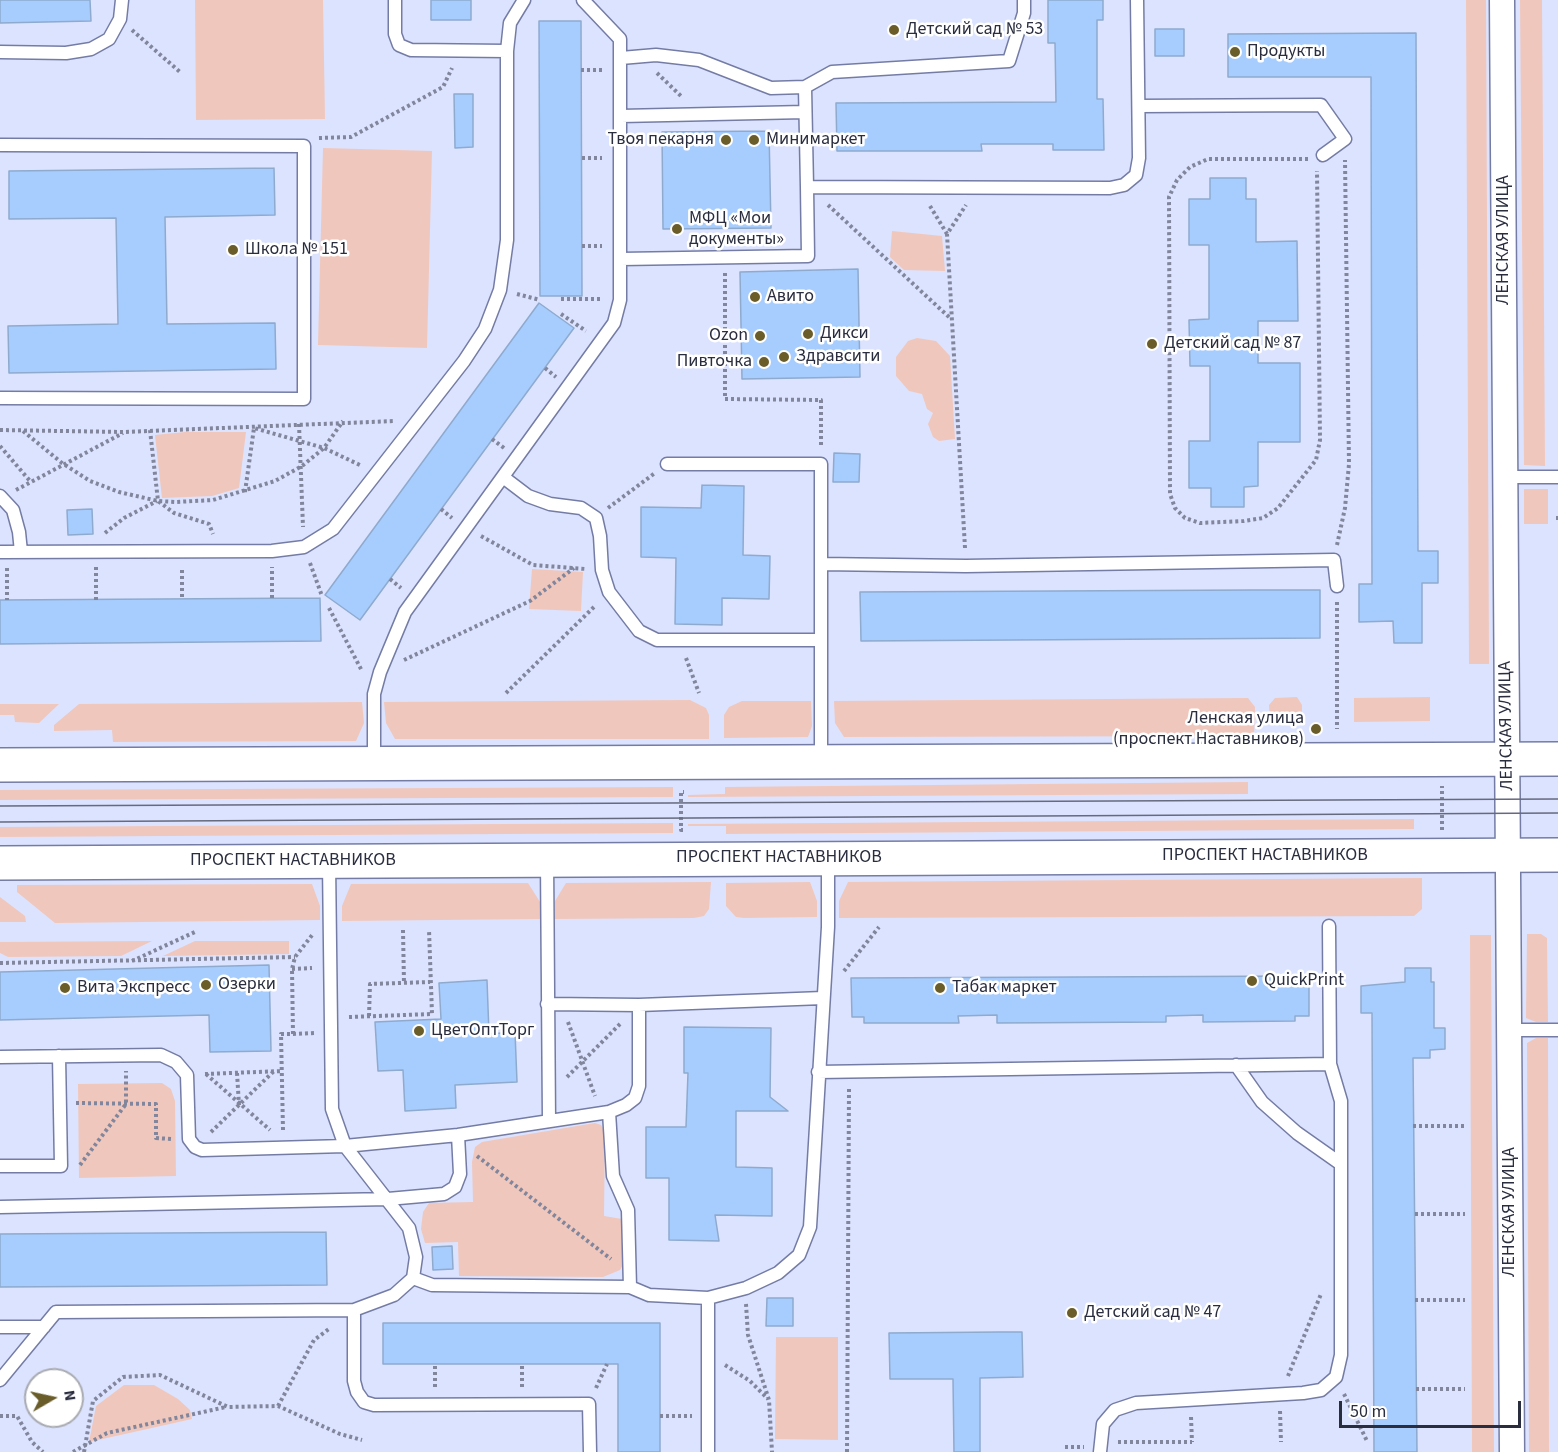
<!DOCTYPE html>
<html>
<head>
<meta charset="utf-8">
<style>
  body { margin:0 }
  #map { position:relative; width:1558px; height:1452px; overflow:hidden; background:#dce3fe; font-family:"Source Sans 3",sans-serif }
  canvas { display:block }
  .north { position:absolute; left:24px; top:1368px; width:60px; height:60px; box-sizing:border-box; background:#fff; border:2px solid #a9abb2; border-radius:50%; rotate:81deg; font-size:16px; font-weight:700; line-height:24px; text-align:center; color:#292d3e }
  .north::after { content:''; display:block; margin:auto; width:21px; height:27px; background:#6a5d2a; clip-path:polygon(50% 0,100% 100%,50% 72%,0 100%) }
  .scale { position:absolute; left:1339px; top:1401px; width:182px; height:27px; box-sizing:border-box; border:3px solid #292d3e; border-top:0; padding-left:8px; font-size:18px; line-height:21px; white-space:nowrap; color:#292d3e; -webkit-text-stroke:4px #fff; paint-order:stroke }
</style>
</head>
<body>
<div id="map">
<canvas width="1558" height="1452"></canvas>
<div class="north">N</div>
<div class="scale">50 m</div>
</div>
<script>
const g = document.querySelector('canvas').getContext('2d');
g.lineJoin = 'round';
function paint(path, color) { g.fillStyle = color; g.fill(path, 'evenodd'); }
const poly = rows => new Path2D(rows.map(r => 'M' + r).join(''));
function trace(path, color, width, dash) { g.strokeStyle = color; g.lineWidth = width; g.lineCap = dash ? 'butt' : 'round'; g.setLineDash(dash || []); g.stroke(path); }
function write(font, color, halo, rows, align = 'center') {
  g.font = font + ' "Source Sans 3",sans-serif'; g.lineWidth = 5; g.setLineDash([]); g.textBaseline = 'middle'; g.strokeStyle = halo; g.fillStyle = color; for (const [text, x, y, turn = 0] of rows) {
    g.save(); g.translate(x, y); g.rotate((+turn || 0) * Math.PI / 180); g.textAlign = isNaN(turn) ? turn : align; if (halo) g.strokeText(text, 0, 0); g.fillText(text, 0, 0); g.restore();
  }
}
paint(poly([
  [195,0,323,0,325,119,196,120],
  [1466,0,1486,0,1489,664,1469,664],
  [1520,0,1542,0,1545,466,1524,465],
  [323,148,432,151,427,348,318,345],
  [892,231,942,236,945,271,904,270,890,257],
  [917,338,936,341,950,356,955,439,939,441,933,437,928,424,933,413,927,409,922,394,909,391,896,376,896,357,908,341],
  [185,432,246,432,239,488,212,496,162,498,155,435],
  [1524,489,1548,489,1548,524,1524,524],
  [532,569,583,572,581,611,529,609],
  [1297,697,1302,705,1302,723,1270,723,1269,705,1275,698],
  [1430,697,1430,721,1354,722,1354,698],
  [1248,698,1255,707,1254,736,844,737,835,723,834,701],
  [690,700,706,708,709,715,709,739,395,739,386,723,384,702],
  [742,701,811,701,812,726,808,737,724,738,724,715,729,707],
  [362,702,364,723,356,741,113,742,112,730,54,731,54,725,79,704],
  [0,704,59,704,39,723,15,722,14,715,0,715],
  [1248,782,1248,794,688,797,688,795,725,794,725,787],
  [673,787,673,797,0,800,0,790],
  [1414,819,1414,829,726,834,726,826,688,826,688,824],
  [673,823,673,833,0,837,0,827],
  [1422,878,1422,909,1414,916,839,918,839,901,848,882],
  [711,882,709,909,704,916,694,918,554,919,555,901,566,883],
  [810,882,817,901,817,917,744,918,736,917,726,906,726,883],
  [528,883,540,902,540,919,342,921,342,906,351,884],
  [312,884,320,906,320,920,55,923,17,892,17,885],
  [0,897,25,916,26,922,0,922],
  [1527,934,1541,934,1547,938,1548,1022,1536,1022,1526,1018],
  [1470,935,1491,935,1494,1452,1472,1452],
  [152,941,121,956,8,957,0,953,0,942],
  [195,941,289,941,289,954,163,956],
  [1536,1038,1548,1038,1549,1452,1529,1452,1527,1043],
  [162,1083,171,1089,175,1101,176,1176,79,1178,78,1084],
  [595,1123,601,1125,605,1131,604,1216,622,1219,625,1262,620,1270,603,1277,459,1276,458,1242,425,1243,421,1229,423,1212,429,1203,473,1202,472,1162,475,1147,482,1142],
  [776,1337,838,1337,838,1440,775,1439],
  [124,1385,154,1385,178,1399,190,1410,192,1419,89,1442,96,1406]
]), '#f0c7bc');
const building = poly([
  [0,0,90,0,91,21,0,23,0,0],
  [431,0,471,0,471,20,431,20,431,0],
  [1048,0,1103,0,1103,20,1097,20,1097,99,1103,99,1104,150,1053,150,1053,144,981,144,982,151,837,151,836,103,1056,102,1055,43,1048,43,1048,0],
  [539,21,581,21,582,296,540,296,539,21],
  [1155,29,1184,29,1184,56,1155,56,1155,29],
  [1416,33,1418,551,1438,551,1438,583,1422,583,1422,643,1394,643,1393,621,1359,622,1359,584,1372,584,1371,77,1228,77,1228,34,1416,33],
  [454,94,473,94,473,147,455,148,454,94],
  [769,131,771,228,663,229,662,132,769,131],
  [274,168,275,215,165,217,167,324,275,323,276,369,9,373,8,326,118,324,116,218,9,219,9,171,274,168],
  [1210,178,1246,178,1246,199,1256,199,1256,242,1297,241,1298,321,1258,321,1258,363,1300,363,1300,442,1258,442,1258,486,1244,487,1244,507,1211,507,1211,488,1189,488,1189,441,1210,441,1210,366,1190,366,1189,320,1209,319,1209,245,1189,245,1189,199,1210,199,1210,178],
  [858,269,860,377,742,379,740,272,858,269],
  [539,303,574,328,360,620,325,595,539,303],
  [834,453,860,454,859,482,833,482,834,453],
  [702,485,744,486,743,555,770,556,769,599,722,598,722,625,675,624,676,558,641,557,641,507,701,508,702,485],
  [92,509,93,534,68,535,67,510,92,509],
  [1252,590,1320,590,1320,638,861,641,860,592,1252,590],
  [320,598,321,641,0,644,0,600,320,598],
  [269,965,271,1051,210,1052,209,1015,0,1020,0,972,269,965],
  [1405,968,1431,968,1431,982,1434,982,1434,1028,1445,1028,1445,1049,1430,1050,1430,1058,1413,1058,1417,1452,1374,1452,1372,1013,1361,1013,1361,986,1405,982,1405,968],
  [1309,976,1309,1016,1295,1016,1295,1021,1203,1022,1203,1015,1166,1016,1166,1022,997,1023,997,1015,958,1016,959,1023,864,1023,864,1017,852,1017,851,978,1309,976],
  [487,980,489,1034,515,1032,517,1082,455,1085,456,1108,405,1111,403,1070,378,1071,375,1022,441,1019,439,983,487,980],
  [684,1027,771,1028,770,1097,788,1111,736,1111,736,1167,772,1168,772,1216,715,1215,719,1241,669,1240,669,1178,646,1178,646,1127,686,1127,688,1073,684,1073,684,1027],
  [326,1232,327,1285,0,1287,0,1234,326,1232],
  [452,1246,453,1269,433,1270,432,1247,452,1246],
  [767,1298,793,1298,793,1326,766,1326,767,1298],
  [383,1323,660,1323,660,1452,618,1452,618,1364,383,1364,383,1323],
  [1000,1332,1022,1332,1023,1377,980,1378,980,1452,954,1452,953,1379,890,1379,889,1333,1000,1332]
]);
paint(building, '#a7cdfe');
trace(building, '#8eaacf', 1.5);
const service = poly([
  [395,0,395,34,399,45,411,50,507,51],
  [1024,0,1024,13,1009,61,832,72,805,87,807,187,1110,188,1124,185,1136,175,1139,158,1137,0],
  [0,52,66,53,91,49,109,39,120,19,122,0],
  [621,58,656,55,699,60,771,88,805,87],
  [1139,106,1321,105,1345,139,1323,155],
  [621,116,805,112],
  [0,145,304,146,304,399,0,398],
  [621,259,808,256,807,187],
  [667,464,821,464,821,564],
  [503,477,528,496,550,504,581,508,596,518,600,536,602,570,609,592,639,631,657,640,821,640],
  [1505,477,1558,477],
  [0,496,13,510,19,532,21,552],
  [0,552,272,551,304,547,333,529,464,361,485,329,500,290,507,240,507,51,510,23,524,0],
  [821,760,821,564,966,566,1334,560,1337,586],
  [374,761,374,694,380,672,405,612,614,323,620,300,620,39,583,0],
  [547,860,549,1121],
  [547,1004,639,1005,823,998],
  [1509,1030,1558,1030],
  [0,1057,161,1055,176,1062,187,1075,189,1139,195,1147,202,1150,345,1146,458,1135,609,1112,626,1105,635,1098,639,1086,639,1005],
  [1236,1065,1262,1102,1297,1133,1341,1164],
  [818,1072,1330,1064],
  [609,1112,613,1176,628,1210,630,1287],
  [0,1166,61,1166,59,1056],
  [0,1207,388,1199,444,1194,455,1187,460,1174,458,1135],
  [413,1278,432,1285,630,1287,649,1295,708,1298,746,1288,778,1273,799,1255,810,1227,828,927,828,859],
  [354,1310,354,1381,357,1392,364,1402,374,1405,589,1404,590,1452],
  [0,1327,44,1327],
  [0,1380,56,1312,354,1310,394,1295,413,1278,416,1257,409,1228,345,1146,332,1109,329,862],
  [708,1452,708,1298],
  [1100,1452,1103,1424,1115,1410,1136,1403,1303,1393,1321,1390,1336,1377,1341,1355,1341,1101,1330,1064,1329,926]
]);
const minor = poly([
  [1502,0,1512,1452]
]);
const secondary = poly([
  [0,765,1558,759],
  [0,863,1558,855]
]);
trace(service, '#747ca5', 15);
trace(minor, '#747ca5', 27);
trace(secondary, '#747ca5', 36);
trace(poly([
  [132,30,180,72],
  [581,70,605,70],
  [657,73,682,97],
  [319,138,351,137,443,87,452,68],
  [582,158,602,158],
  [1308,159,1208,159,1190,167,1177,180,1169,197,1170,494,1175,508,1185,518,1200,523,1244,521,1263,518,1278,508,1316,460,1320,440,1317,171],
  [828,205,950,318],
  [930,206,947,234],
  [582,246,602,246],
  [725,273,725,399,821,400,821,446],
  [517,294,540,300],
  [561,299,603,299],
  [561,314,586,331],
  [545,368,556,377],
  [299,424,303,527],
  [0,430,123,432,395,421],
  [150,430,158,501,174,513,209,524,213,534],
  [23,431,62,463,90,481,119,492,158,501,176,502,213,500,275,481,302,466,324,448,343,421],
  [492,439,504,448],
  [0,446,30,481],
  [16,490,123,433],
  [245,492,254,428,324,448,362,466],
  [608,508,655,473],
  [441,509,452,518],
  [1556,518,1558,518],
  [105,533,124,518,157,501],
  [481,536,533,565,586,569],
  [1337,545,1345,508,1349,464,1345,160],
  [965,548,947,234,966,205],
  [310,563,322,596],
  [7,568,7,600],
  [182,570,182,599],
  [390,579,401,588],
  [272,598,272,567],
  [96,600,96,567],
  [1337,602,1337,729],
  [329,608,362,671],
  [686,658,699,693],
  [404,660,530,601,574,568],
  [506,693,596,605],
  [683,830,681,830,681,792,684,792],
  [1442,830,1442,786],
  [403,930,404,983],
  [132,961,197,931],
  [0,963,295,957],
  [292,969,312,968],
  [844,971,879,927],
  [369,1016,370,984,430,982],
  [349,1017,432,1014,429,930],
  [568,1022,595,1096],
  [293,1034,314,1033],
  [237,1073,239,1105],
  [205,1074,282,1071],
  [206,1074,270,1130],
  [567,1077,621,1023],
  [76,1103,156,1104,156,1138,171,1139],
  [1413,1126,1465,1126],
  [283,1130,281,1034,293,1034,292,969,295,957,313,934],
  [211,1132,274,1071],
  [477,1156,611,1259],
  [80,1165,126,1104,126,1071],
  [1415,1214,1465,1214],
  [1415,1300,1465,1300],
  [746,1304,748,1335,769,1400,772,1452],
  [725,1365,750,1381,768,1399],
  [1288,1376,1321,1294],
  [435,1387,435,1364],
  [522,1387,522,1364],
  [596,1388,607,1364],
  [1416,1389,1465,1389],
  [1344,1394,1367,1441],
  [278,1406,314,1340,329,1329],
  [1280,1411,1281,1442],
  [0,1416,17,1416,32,1442,43,1452],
  [660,1416,692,1416],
  [1191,1417,1192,1442],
  [1118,1442,1192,1442],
  [1065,1447,1084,1447],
  [73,1452,107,1433,226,1407],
  [84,1452,93,1401,123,1377,160,1375,228,1407,278,1406,340,1434,362,1440],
  [847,1452,849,1088]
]), '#81869c', 4, [3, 3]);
trace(service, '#fff', 12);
trace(minor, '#fff', 24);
trace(secondary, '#fff', 33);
trace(poly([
  [0,806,1558,799],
  [0,822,1558,813]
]), '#656a7e', 1.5);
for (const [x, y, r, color] of [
  [894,30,6,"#6a5d2a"],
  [1235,52,6,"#6a5d2a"],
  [726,140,6,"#6a5d2a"],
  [754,140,6,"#6a5d2a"],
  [677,229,6,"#6a5d2a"],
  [233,250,6,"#6a5d2a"],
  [755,297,6,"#6a5d2a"],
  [808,334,6,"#6a5d2a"],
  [760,336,6,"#6a5d2a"],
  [1152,344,6,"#6a5d2a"],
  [784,357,6,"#6a5d2a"],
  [764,362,6,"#6a5d2a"],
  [1316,729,6,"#6a5d2a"],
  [1252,981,6,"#6a5d2a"],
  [206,985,6,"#6a5d2a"],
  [65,988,6,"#6a5d2a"],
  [940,988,6,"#6a5d2a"],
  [419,1031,6,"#6a5d2a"],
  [1072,1313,6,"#6a5d2a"]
]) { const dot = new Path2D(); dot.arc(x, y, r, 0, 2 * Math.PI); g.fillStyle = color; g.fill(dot); trace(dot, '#fff', 2); }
write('18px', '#292d3e', '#fff', [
  ["Детский сад № 53",906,30],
  ["Продукты",1247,52],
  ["Твоя пекарня",714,140,"right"],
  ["Минимаркет",766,140],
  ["МФЦ «Мои",689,219],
  ["документы»",689,240],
  ["Школа № 151",245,250],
  ["Авито",767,297],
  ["Дикси",820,334],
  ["Ozon",748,336,"right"],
  ["Детский сад № 87",1164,344],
  ["Здравсити",796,357],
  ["Пивточка",752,362,"right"],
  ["Ленская улица",1304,719,"right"],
  ["(проспект Наставников)",1304,740,"right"],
  ["QuickPrint",1264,981],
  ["Озерки",218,985],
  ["Вита Экспресс",77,988],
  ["Табак маркет",952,988],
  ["ЦветОптТорг",431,1031],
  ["Детский сад № 47",1084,1313]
], 'left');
write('18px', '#292d3e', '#fff', [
  ["ЛЕНСКАЯ УЛИЦА",1504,240,-90],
  ["ЛЕНСКАЯ УЛИЦА",1507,726,-91],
  ["ПРОСПЕКТ НАСТАВНИКОВ",1265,856],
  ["ПРОСПЕКТ НАСТАВНИКОВ",779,858],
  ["ПРОСПЕКТ НАСТАВНИКОВ",293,861],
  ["ЛЕНСКАЯ УЛИЦА",1510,1212,-90]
]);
</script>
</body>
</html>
